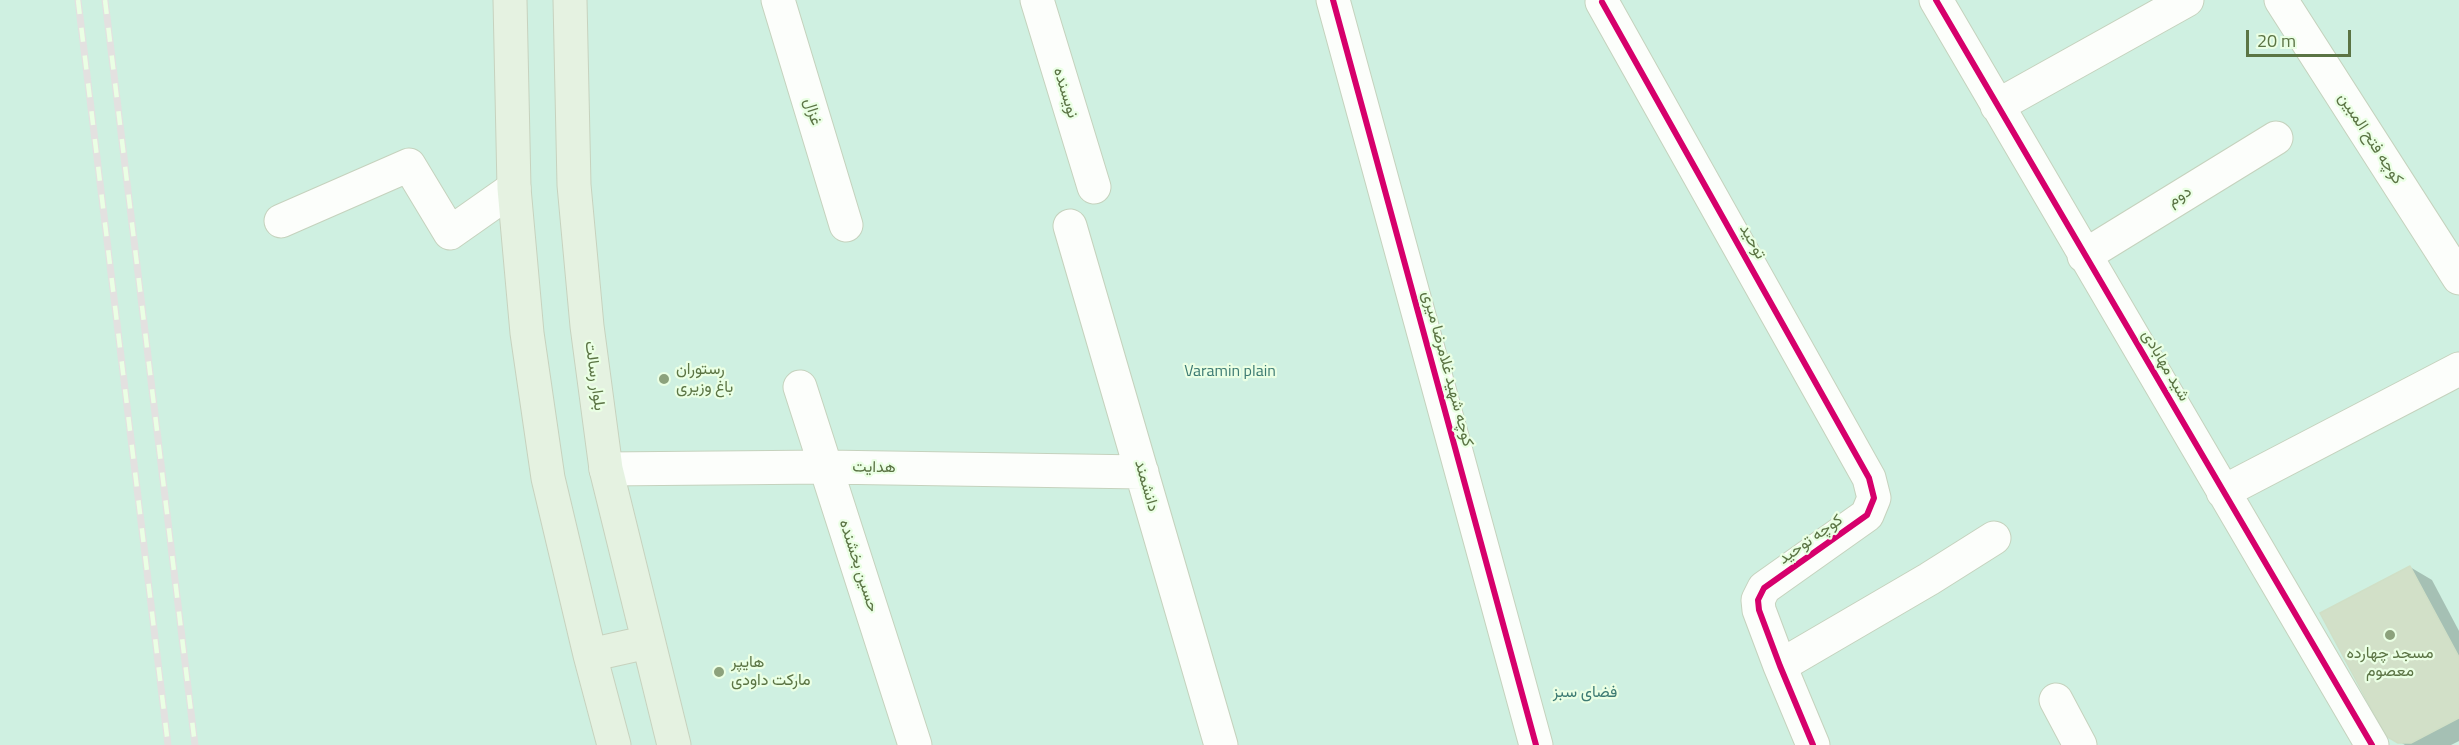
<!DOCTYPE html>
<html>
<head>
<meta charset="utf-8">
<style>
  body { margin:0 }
  #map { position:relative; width:2459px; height:745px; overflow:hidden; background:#e8f6e4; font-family:"Titillium Web",sans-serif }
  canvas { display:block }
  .scale { position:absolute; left:2246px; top:30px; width:105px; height:27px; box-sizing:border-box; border:3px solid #5b7444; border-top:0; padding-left:8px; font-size:18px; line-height:21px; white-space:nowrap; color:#5b7444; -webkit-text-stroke:4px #eaffe4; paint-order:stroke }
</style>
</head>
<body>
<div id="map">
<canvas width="2459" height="745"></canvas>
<div class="scale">20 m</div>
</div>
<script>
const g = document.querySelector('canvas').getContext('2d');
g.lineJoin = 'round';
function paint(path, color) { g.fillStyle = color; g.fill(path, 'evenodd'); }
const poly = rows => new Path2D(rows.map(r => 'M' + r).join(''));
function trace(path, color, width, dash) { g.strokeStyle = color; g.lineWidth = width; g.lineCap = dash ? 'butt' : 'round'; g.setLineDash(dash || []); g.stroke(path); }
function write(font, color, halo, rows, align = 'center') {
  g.font = font + ' "Titillium Web",Vazirmatn,sans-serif'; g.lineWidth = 4.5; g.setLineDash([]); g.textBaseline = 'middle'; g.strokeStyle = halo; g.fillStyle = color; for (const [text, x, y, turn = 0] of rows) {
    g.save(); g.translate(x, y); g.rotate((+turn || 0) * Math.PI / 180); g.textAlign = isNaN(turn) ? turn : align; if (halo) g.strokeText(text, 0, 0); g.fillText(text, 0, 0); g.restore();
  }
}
paint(poly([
  [0,0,2459,0,2459,745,0,745]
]), '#cff0e1');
paint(poly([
  [2410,567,2432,580,2459,631,2459,741,2451,745,2405,745,2387,734]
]), '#0003');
const building = poly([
  [2410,566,2459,657,2459,718,2411,743,2398,743,2386,736,2320,613,2410,566]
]);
paint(building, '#d2e0c8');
trace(building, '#d0dfc6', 1.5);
const minor = poly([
  [778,0,846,225],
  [1037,0,1094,187],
  [1333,0,1536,745],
  [1936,0,2372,745],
  [2281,0,2459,278],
  [1602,2,1869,478,1874,498,1867,515,1764,588,1758,600,1759,610,1780,666,1813,745],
  [1997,106,2187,0],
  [281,221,409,165,450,233,514,188],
  [1070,226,1221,745],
  [2084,256,2276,138],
  [800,387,915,745],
  [606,469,826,467,1142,472],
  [2223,492,2459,369],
  [1780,666,1929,579,1994,538],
  [2056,700,2080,745]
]);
const major = poly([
  [510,0,514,188,527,333,548,478,590,655,614,745],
  [570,0,574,185,587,326,606,469,674,745],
  [590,655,648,642]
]);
trace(minor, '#c5d2bd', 35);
trace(major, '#c7d2be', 35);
trace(minor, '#fcfefb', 33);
trace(major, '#e5f2e1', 33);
const rail = poly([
  [78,0,168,745],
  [105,0,195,745]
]);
trace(rail, '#e3e1e0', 7);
trace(rail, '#eaffe4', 4.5, [14]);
trace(poly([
  [1333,0,1536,745],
  [1936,0,2372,745],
  [1602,2,1869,478,1874,498,1867,515,1764,588,1758,600,1759,610,1780,666,1813,745]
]), '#d6006c', 6);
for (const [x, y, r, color] of [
  [664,379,6,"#8ca27c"],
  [2390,635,6,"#8ca27c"],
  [719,672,6,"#8ca27c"]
]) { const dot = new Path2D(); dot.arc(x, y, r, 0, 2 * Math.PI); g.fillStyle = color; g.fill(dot); trace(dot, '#eaffe4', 2); }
write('16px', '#5b7444', '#eaffe4', [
  ["نویسنده",1065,93,73],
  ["غزال",812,112,73],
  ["کوچه فتح المبین",2370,139,57],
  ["دوم",2180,197,-32],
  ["توحید",1752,242,61],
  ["شید مهابادی",2165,366,60],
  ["کوچه شهید غلامرضا میری",1447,369,75],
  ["بلوار رسالت",594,376,82],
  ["هدایت",874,468,1],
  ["دانشمند",1146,486,74],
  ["کوچه توحید",1811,540,-35],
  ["حسین بخشنده",858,566,72]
]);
write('16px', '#5b7444', '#eaffe4', [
  ["رستوران",676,370],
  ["باغ وزیری",676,388],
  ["مسجد چهارده",2390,654,"center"],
  ["معصوم",2390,672,"center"],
  ["هایپر",731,663],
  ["مارکت داودی",731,681]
], 'left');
write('16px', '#3c7a72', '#eaffe4', [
  ["Varamin plain",1230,372],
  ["فضای سبز",1585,693]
]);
</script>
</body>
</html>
